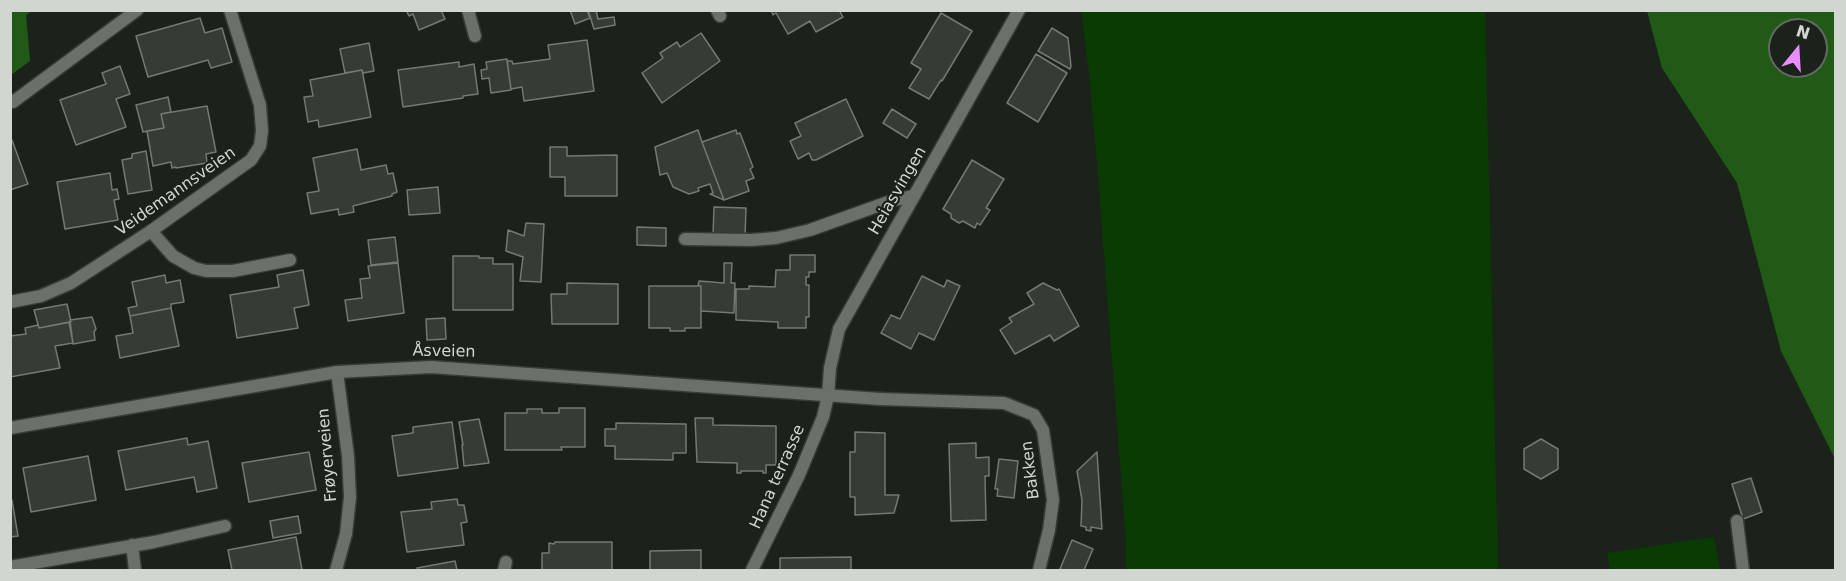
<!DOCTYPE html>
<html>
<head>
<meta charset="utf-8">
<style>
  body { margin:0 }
  #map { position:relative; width:1846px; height:581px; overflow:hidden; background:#1b221a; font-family:"DejaVu Sans",sans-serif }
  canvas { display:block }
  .frame { position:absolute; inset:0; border:12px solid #d1d6d0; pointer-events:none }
  .north { position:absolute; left:1768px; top:18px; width:60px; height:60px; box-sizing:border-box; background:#1b221a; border:2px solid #646a63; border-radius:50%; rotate:18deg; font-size:16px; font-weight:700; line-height:24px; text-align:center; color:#d1d6d0 }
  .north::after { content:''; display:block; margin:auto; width:21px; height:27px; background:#ea8dfc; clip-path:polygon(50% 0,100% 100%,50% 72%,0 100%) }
</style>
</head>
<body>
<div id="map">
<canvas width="1846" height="581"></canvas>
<div class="frame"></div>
<div class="north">N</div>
</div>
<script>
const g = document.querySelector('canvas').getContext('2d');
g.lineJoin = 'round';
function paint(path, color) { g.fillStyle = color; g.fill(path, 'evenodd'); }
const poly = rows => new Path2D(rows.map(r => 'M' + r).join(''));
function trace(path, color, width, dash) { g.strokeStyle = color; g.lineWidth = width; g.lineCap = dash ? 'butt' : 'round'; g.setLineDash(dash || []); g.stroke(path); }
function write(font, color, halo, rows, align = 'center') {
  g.font = font + ' "DejaVu Sans",sans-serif'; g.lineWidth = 4.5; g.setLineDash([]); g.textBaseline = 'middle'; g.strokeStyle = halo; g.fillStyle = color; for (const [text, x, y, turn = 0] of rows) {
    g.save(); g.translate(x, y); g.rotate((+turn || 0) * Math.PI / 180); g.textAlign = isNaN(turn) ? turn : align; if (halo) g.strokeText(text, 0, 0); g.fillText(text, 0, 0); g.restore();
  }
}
paint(poly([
  [1081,11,1485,11,1498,570,1126,570,1126,541,1097,163,1089,73],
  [1714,537,1720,570,1610,570,1607,553]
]), '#093b02');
paint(poly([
  [11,10,32,11,26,15,30,61,11,75],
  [1647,11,1835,11,1835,459,1781,351,1737,183,1662,68],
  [1780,30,1816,30,1816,66,1780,66]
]), '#215a17');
const building = poly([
  [406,10,441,10,445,19,419,30,413,14,409,16,406,10],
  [570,10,587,10,590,18,575,24,570,10],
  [588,10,596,10,598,19,614,17,615,25,594,29,588,10],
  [771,10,839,10,843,17,816,32,810,21,788,34,776,13,773,15,771,10],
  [941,13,972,31,942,81,941,80,929,99,909,88,921,69,911,63,941,13],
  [200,18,205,33,222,28,232,62,211,68,208,60,148,77,136,36,200,18],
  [1052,28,1068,38,1071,66,1070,69,1038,51,1052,28],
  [701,33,720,61,662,103,642,73,663,58,660,53,677,42,680,47,701,33],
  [587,40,594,91,524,101,522,87,511,89,507,61,512,61,513,64,550,59,548,45,587,40],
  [369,43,374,71,363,73,362,70,345,73,340,49,369,43],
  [1036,54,1067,73,1038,122,1007,103,1036,54],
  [507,59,511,90,491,93,489,78,482,79,481,70,487,69,486,62,507,59],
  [459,62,459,67,474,64,478,94,463,96,463,98,403,107,398,70,459,62],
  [120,66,130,94,116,99,126,127,76,145,60,100,106,84,102,73,120,66],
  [362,70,371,117,319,127,318,120,308,122,304,97,313,96,310,80,362,70],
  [168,97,171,112,161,114,164,128,143,132,136,105,168,97],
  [846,99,863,136,816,160,812,160,809,153,798,159,790,141,801,136,795,123,846,99],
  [207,106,216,152,206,154,207,163,176,168,176,167,172,168,171,162,153,166,147,131,164,128,161,114,207,106],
  [892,109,916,124,907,138,883,123,892,109],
  [698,130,702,142,724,200,710,194,713,193,710,184,698,188,699,191,689,194,673,187,667,173,660,175,655,147,698,130],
  [736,130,737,134,740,133,753,167,750,169,754,178,746,181,749,191,724,200,702,142,736,130],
  [10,140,12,140,28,184,10,190,10,140],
  [550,147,567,147,567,156,617,155,617,196,565,196,565,177,550,177,550,147],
  [357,149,361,170,386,165,388,174,393,173,397,192,392,194,392,196,353,206,354,212,339,215,338,209,311,214,307,193,319,191,313,158,357,149],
  [146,151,152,190,128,194,122,160,132,158,132,154,146,151],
  [972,160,1004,179,986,208,990,210,980,225,977,223,975,228,963,221,959,223,951,218,951,214,943,209,972,160],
  [110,173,112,190,117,189,119,199,114,200,118,220,65,229,57,182,110,173],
  [438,187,440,213,409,215,407,190,438,187],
  [714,207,746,208,745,237,713,235,714,207],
  [526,223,544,224,541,282,520,281,523,257,506,251,508,230,524,236,526,223],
  [637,227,666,228,666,246,637,245,637,227],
  [395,237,398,262,371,265,368,240,395,237],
  [790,255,815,255,815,272,809,272,809,277,806,277,806,285,809,285,809,317,806,317,806,328,778,328,778,322,736,320,736,289,749,289,749,286,775,287,776,270,790,270,790,255],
  [453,256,479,256,479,258,493,258,493,264,513,264,513,310,453,310,453,256],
  [398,263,404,313,348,321,345,300,362,298,360,279,370,278,368,266,398,263],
  [724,263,732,263,731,283,735,283,734,313,701,311,701,286,698,286,699,281,724,283,724,263],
  [303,270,309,305,294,308,298,328,237,338,230,295,279,287,277,275,303,270],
  [165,275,166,283,180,280,184,302,171,304,171,308,130,316,128,308,137,306,132,282,165,275],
  [922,276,944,287,947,280,960,286,934,340,919,333,911,349,881,333,891,315,900,319,922,276],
  [567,283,618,284,618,324,552,324,551,294,567,294,567,283],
  [1043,283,1057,290,1059,289,1079,326,1054,341,1050,335,1015,354,1000,330,1012,322,1009,318,1034,304,1027,293,1043,283],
  [649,286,701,286,701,328,685,328,685,331,670,331,670,328,649,328,649,286],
  [67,304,71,322,39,328,34,310,67,304],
  [171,308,179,346,120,358,116,336,133,333,130,316,171,308],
  [92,317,96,329,94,332,95,340,73,344,70,320,92,317],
  [445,318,446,339,427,340,426,319,445,318],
  [69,322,73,343,55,346,60,368,10,377,10,336,26,334,25,328,38,325,39,328,69,322],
  [559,408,585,408,585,447,561,447,562,450,505,450,505,413,527,413,527,409,542,409,542,413,559,413,559,408],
  [695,418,713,418,713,425,776,426,776,465,766,465,766,473,763,473,763,471,741,471,741,473,737,473,737,463,697,462,695,418],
  [479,419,489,463,464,466,462,445,463,445,459,422,479,419],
  [452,422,458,468,398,476,392,436,413,433,413,427,452,422],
  [616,423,686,424,686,453,673,453,673,460,615,459,615,446,605,446,605,429,616,429,616,423],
  [855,432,885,433,885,495,899,495,894,513,855,515,855,497,850,497,850,452,855,452,855,432],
  [187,438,188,445,208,441,217,488,197,492,194,477,126,490,118,451,187,438],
  [1541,439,1558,449,1558,469,1541,479,1524,469,1524,449,1541,439],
  [976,443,976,458,989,457,989,476,985,476,986,520,951,521,949,444,976,443],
  [309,452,316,490,249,502,242,463,309,452],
  [1097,452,1102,529,1091,527,1091,531,1086,530,1086,527,1081,526,1082,500,1077,471,1097,452],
  [88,456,96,500,31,512,23,468,88,456],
  [999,459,1018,461,1014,498,997,496,998,489,995,489,999,459],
  [1751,478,1762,512,1743,519,1732,484,1751,478],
  [457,499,458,505,464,505,467,522,461,523,464,545,407,552,401,512,432,509,431,502,457,499],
  [12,500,18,536,10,537,10,501,12,500],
  [298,516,301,533,273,538,270,521,298,516],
  [296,537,302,570,232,570,228,550,296,537],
  [1072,540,1093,549,1084,570,1064,570,1060,569,1072,540],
  [555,542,612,542,612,570,542,570,542,553,549,553,549,543,554,544,555,542],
  [701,550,701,570,650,570,650,551,701,550],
  [851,557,851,570,780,570,780,558,851,557],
  [455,561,457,570,418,570,417,568,455,561]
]);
paint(building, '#353c34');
trace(building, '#727a71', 1.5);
const service = poly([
  [468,10,475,36],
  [717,10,720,16],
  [151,231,173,256,194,268,206,271,233,271,290,260],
  [685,239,751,240,776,238,810,230,894,200,914,196],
  [1737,521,1743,570],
  [504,570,506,562]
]);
const minor = poly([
  [13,102,137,10],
  [10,302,41,296,71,283,151,231,251,160,260,146,262,131,260,105,230,10],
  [880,399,1004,403,1034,415,1043,430,1053,500,1049,530,1039,570],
  [132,545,135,570],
  [10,567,154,542,225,526],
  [336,570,346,534,350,497,348,456,337,372],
  [752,570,799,475,823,417,828,396,830,368,839,329,1019,10]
]);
const tertiary = poly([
  [10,428,337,372,431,367,880,399]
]);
trace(service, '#373c36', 15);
trace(minor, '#373c36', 15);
trace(tertiary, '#373c36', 15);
trace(service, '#697168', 12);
trace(minor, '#697168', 12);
trace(tertiary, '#697168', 12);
write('16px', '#d1d6d0', '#1b221a', [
  ["Heiasvingen",898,191,-60],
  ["Veidemannsveien",176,192,-35],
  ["Åsveien",444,352,1],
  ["Frøyerveien",328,455,-95],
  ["Bakken",1031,470,-97],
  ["Hana terrasse",778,477,-66]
]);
</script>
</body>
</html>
